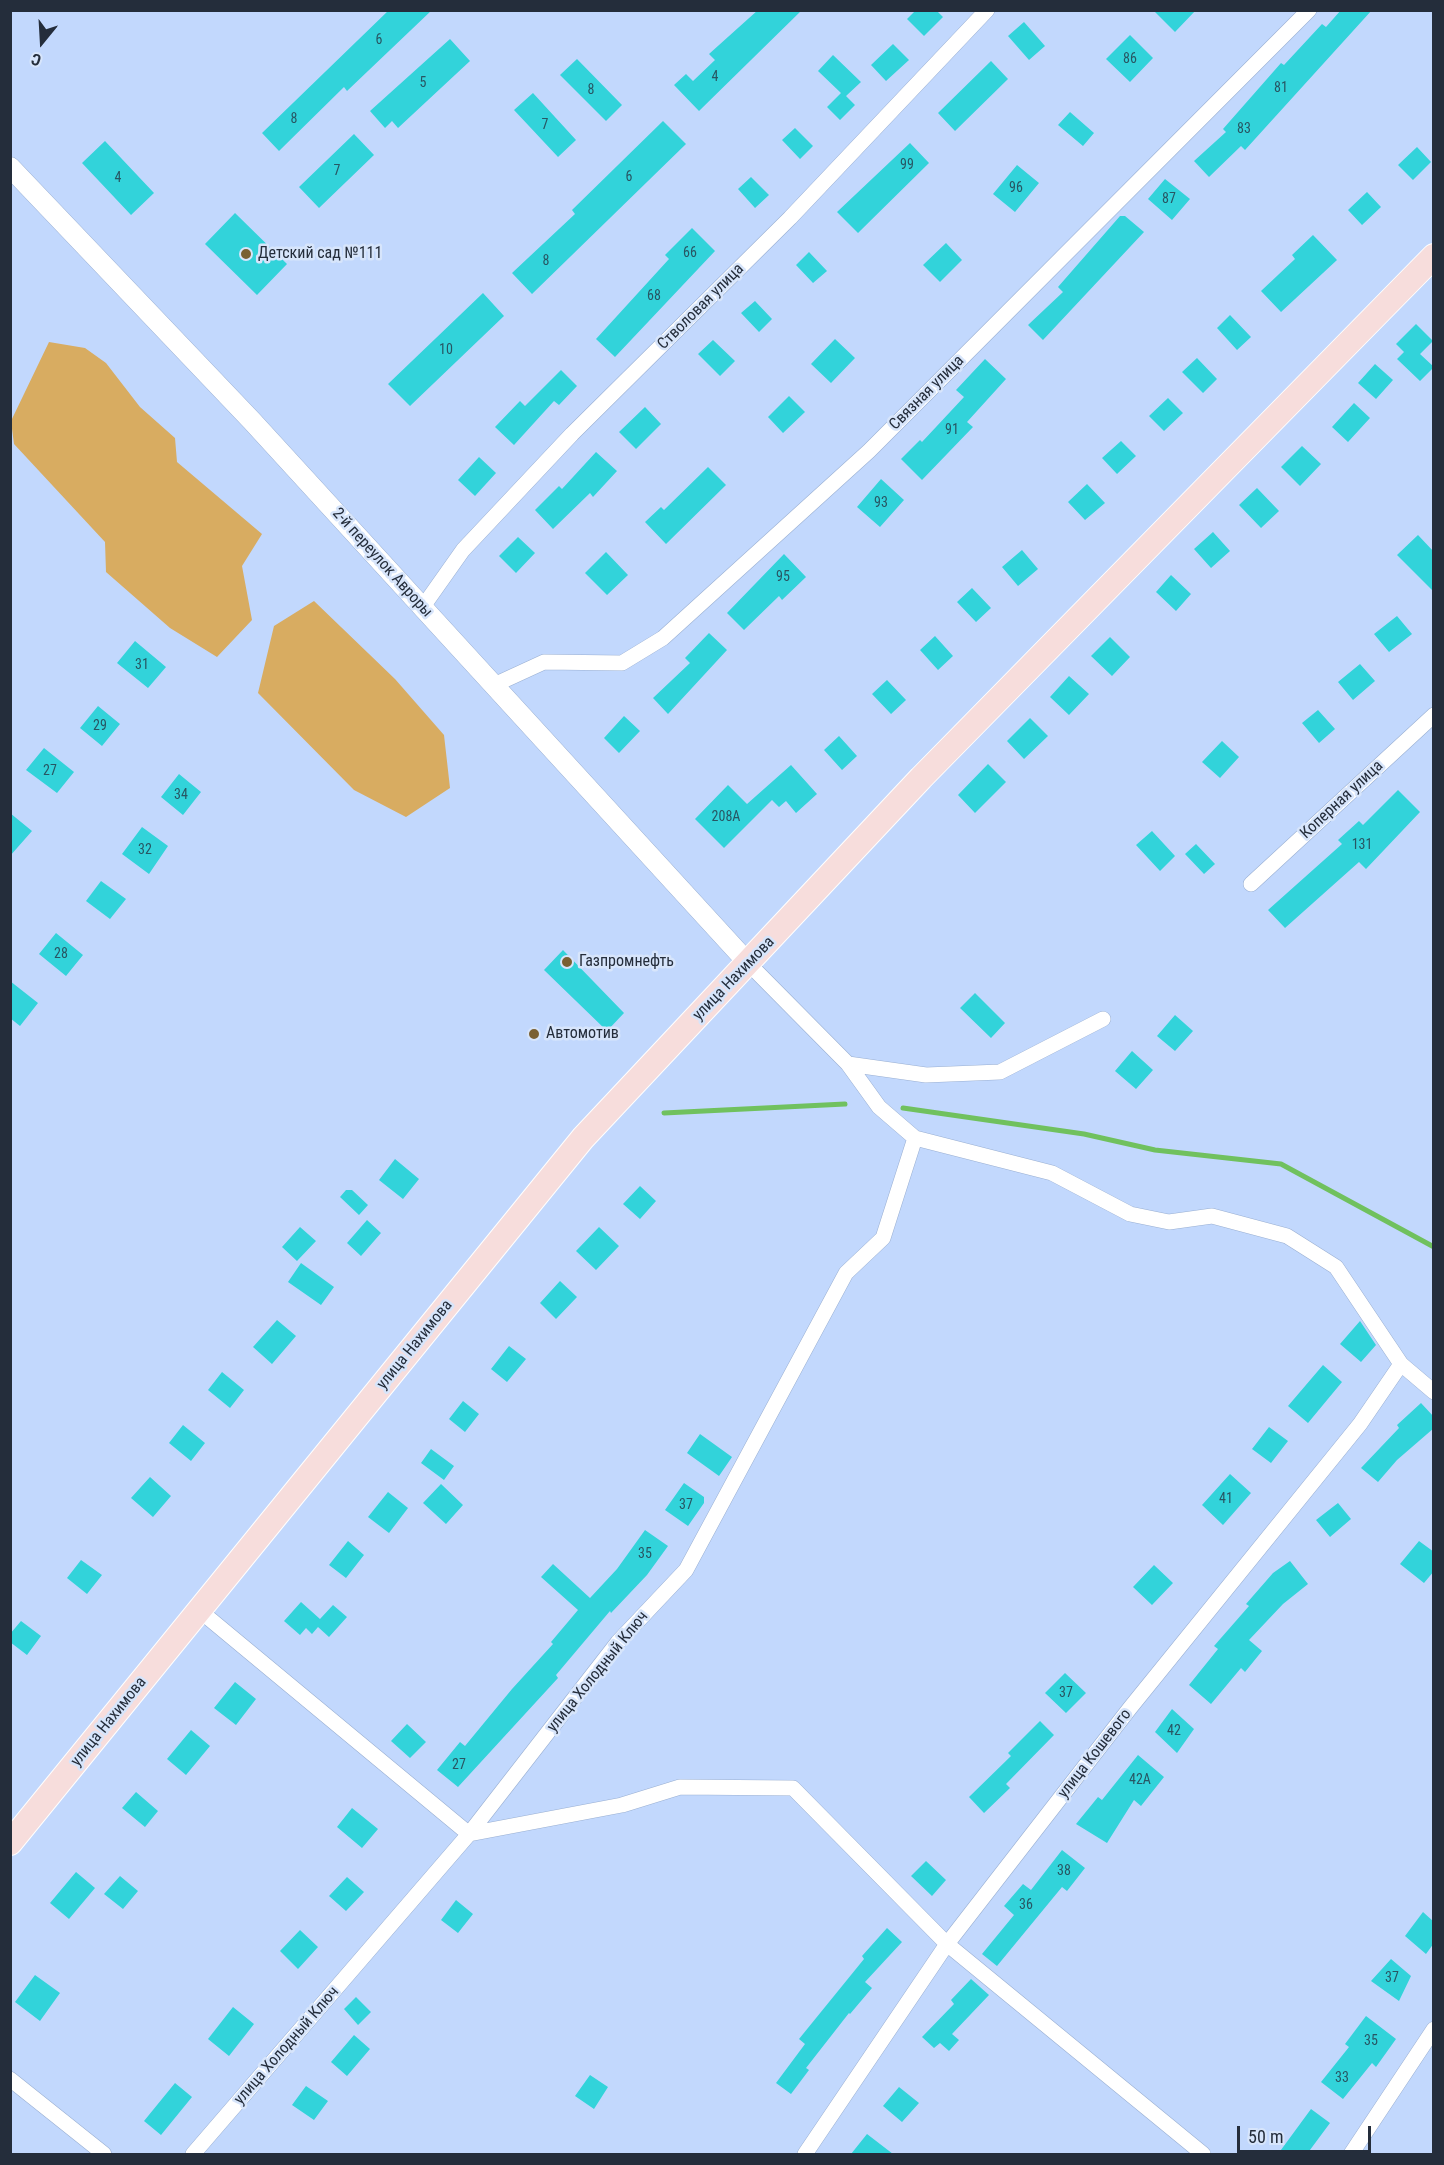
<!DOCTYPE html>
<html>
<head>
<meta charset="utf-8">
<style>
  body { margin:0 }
  #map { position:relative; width:1444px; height:2165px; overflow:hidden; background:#c2d8fd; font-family:"Roboto Condensed",sans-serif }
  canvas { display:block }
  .frame { position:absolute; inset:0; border:12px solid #242d3b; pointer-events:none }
  .north { position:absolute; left:12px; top:12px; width:60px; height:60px; -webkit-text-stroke:4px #d7e5fb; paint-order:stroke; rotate:198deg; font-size:16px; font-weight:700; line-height:24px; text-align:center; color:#242d3b }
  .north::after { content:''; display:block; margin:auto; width:21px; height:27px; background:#242d3b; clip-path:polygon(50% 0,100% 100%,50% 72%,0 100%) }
  .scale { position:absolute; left:1237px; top:2126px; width:134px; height:27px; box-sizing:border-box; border:3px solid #242d3b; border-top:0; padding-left:8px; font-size:18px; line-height:21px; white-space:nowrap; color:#242d3b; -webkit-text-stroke:4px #d7e5fb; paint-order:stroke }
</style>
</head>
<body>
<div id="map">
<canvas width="1444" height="2165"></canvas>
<div class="frame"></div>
<div class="north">С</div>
<div class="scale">50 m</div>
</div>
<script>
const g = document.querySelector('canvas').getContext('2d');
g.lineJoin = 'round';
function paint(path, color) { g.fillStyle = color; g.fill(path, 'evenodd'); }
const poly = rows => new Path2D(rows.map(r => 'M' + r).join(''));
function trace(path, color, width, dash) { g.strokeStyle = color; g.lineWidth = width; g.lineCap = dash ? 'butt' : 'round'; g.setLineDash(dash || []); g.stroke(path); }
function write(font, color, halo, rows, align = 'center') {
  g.font = font + ' "Roboto Condensed",sans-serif'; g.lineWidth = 5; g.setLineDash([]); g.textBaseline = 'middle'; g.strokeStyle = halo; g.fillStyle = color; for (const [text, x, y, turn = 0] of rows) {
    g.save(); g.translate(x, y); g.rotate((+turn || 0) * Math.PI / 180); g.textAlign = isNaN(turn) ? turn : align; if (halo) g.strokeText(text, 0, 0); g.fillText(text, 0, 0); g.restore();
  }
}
paint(poly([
  [49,342,85,348,106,363,140,407,175,438,177,462,262,534,242,566,252,620,217,657,170,628,106,572,105,542,14,444,11,421],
  [314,601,395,679,444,735,450,788,406,817,354,790,258,693,274,626]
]), '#d8ac61');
trace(poly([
  [903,1108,1084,1134,1155,1150,1281,1164,1434,1247],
  [664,1113,845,1104]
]), '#70c15e', 5);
paint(poly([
  [389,10,432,10,347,91,344,87,279,151,262,133],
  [758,10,802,10,699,111,674,85,686,74,693,81,715,60,709,54],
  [916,10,936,10,943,17,924,36,907,19],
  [1153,10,1196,10,1175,32],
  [1341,10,1372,10,1245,150,1241,146,1209,177,1194,161,1226,132,1223,129,1281,63,1284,65,1322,24,1326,27],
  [1024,22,1045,46,1029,60,1008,36],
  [1130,35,1153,58,1130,82,1106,59],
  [450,39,470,61,398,128,392,121,385,128,370,111],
  [893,44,909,60,886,81,871,65],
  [833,55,861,82,846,96,855,105,840,120,827,107,841,93,818,71],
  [577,59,622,105,606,121,560,75],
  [991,61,1008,79,955,131,938,113],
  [533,93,576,140,558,157,514,110],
  [1070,112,1094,133,1083,146,1058,125],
  [663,121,686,144,532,294,512,273,575,214,572,210],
  [795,128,813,146,800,159,782,140],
  [354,134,374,155,319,208,299,187],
  [105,141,154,193,131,215,82,163],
  [910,143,929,163,858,233,837,212],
  [1417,147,1431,162,1413,180,1398,165],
  [1017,165,1039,183,1015,212,993,194],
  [751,177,769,195,755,208,738,189],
  [1165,179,1190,199,1172,220,1148,199],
  [1367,192,1381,207,1362,225,1348,210],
  [235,213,287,264,257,295,205,244],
  [1120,216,1125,216,1144,232,1043,340,1028,325,1063,292,1058,287],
  [692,228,715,251,615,357,596,339,669,259,665,255],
  [1313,235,1337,260,1281,312,1261,291,1295,259,1292,255],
  [946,243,962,260,940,282,923,265],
  [809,252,827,271,813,283,796,265],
  [483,293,504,316,410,406,388,384],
  [755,301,772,319,759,332,741,313],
  [1230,315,1251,337,1237,350,1217,328],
  [1416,324,1433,341,1420,354,1434,367,1420,381,1397,359,1404,352,1396,344],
  [835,339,855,358,831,383,811,364],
  [713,340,735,361,720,376,698,354],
  [1197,358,1217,379,1203,393,1182,372],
  [985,359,1006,379,967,422,973,427,922,480,901,459,920,440,922,442,964,397,956,390],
  [1375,364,1393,380,1376,399,1358,383],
  [561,370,577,386,559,405,554,401,514,445,495,427,520,401,525,406],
  [789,396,805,412,783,433,768,417],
  [1168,398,1183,413,1164,431,1149,416],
  [1354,403,1370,418,1348,442,1332,427],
  [645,407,661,424,636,449,619,432],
  [1121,441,1136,456,1117,474,1102,458],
  [1302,446,1321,464,1300,486,1281,467],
  [596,452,617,471,593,497,590,493,553,529,535,510,559,486,562,489],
  [479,457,496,473,475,496,458,480],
  [708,467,726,485,666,544,645,522,661,507,664,510],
  [881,479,904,500,880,527,857,507],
  [1087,484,1105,503,1085,520,1068,502],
  [1257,488,1279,511,1261,528,1239,505],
  [1213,532,1230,551,1211,568,1194,549],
  [1418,535,1434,552,1434,592,1397,555],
  [518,537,535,553,516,573,499,556],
  [1022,550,1038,569,1018,586,1002,567],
  [606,552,628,575,607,595,585,573],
  [784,554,806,577,782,600,779,596,744,630,727,613],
  [1171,575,1191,594,1176,611,1156,592],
  [972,588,991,608,976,622,957,602],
  [1397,616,1412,634,1389,652,1374,634],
  [709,633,727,650,668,714,653,698,690,663,685,658],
  [935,636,953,656,938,670,920,650],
  [1110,637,1130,657,1112,676,1091,656],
  [135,641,166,667,148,688,117,663],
  [1360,664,1375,681,1353,700,1338,682],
  [1069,676,1089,694,1069,715,1050,697],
  [887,680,906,700,891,714,872,694],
  [98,706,120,724,102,746,80,728],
  [1318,710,1335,729,1319,743,1302,723],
  [624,716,640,731,619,753,604,738],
  [1030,718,1048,736,1024,759,1007,741],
  [839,736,857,756,842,770,824,750],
  [1222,741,1239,757,1220,778,1202,762],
  [44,748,74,772,57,793,26,770],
  [988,764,1006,782,975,813,958,795],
  [791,765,817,794,796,813,786,801,779,807,772,800,724,848,695,819,728,785,747,804],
  [179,774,201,792,183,815,161,797],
  [1398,790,1420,812,1366,869,1359,862,1285,928,1268,910,1342,844,1338,840,1359,821,1363,825],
  [10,813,32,831,10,856],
  [142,827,168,846,149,874,122,854],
  [1152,831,1175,856,1160,871,1136,845],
  [1196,844,1215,864,1204,874,1185,854],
  [101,881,126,899,110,919,86,901],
  [56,933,83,955,66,976,39,954],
  [563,950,624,1013,607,1031,544,970],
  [10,981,38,1003,20,1026,10,1018],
  [975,993,1005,1023,991,1038,960,1008],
  [1175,1015,1193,1031,1175,1051,1157,1036],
  [1132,1051,1153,1070,1136,1089,1115,1071],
  [395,1159,419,1179,403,1199,379,1180],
  [640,1186,656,1201,640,1219,623,1204],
  [346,1190,352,1190,368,1205,359,1215,340,1197],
  [367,1220,381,1233,361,1256,347,1243],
  [300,1227,316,1241,297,1261,282,1247],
  [599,1227,619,1246,596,1270,576,1251],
  [301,1263,334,1287,321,1305,288,1282],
  [560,1281,577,1297,556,1319,540,1303],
  [277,1320,296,1336,272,1364,253,1347],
  [1360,1321,1376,1345,1361,1362,1340,1344],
  [509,1346,526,1359,507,1382,491,1369],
  [1323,1365,1342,1382,1308,1423,1288,1406],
  [222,1372,244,1390,230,1408,208,1390],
  [463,1401,479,1414,465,1432,449,1419],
  [1421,1403,1434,1417,1434,1428,1397,1460,1378,1482,1361,1468,1399,1428,1397,1425],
  [183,1425,205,1443,191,1461,169,1443],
  [1269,1427,1288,1441,1271,1463,1252,1449],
  [700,1434,732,1457,719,1476,687,1453],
  [431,1449,454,1466,444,1480,421,1463],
  [1230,1474,1251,1493,1223,1525,1202,1505],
  [150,1477,171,1496,153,1517,131,1498],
  [684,1483,704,1497,704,1503,688,1526,665,1510],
  [441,1484,463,1505,446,1524,423,1503],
  [388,1492,408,1508,389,1533,368,1517],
  [1338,1503,1351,1519,1330,1537,1316,1520],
  [645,1530,668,1546,647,1575,611,1613,610,1611,556,1675,558,1678,458,1787,437,1770,460,1742,465,1746,512,1689,553,1644,551,1642,578,1610,541,1577,553,1564,590,1598,617,1569],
  [348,1541,364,1555,346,1578,329,1565],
  [1419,1541,1434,1552,1434,1571,1424,1583,1400,1564],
  [81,1560,102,1575,87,1594,67,1578],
  [1290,1561,1308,1584,1283,1604,1249,1640,1262,1651,1245,1672,1241,1668,1211,1704,1189,1685,1218,1649,1214,1646,1249,1606,1246,1604,1273,1573],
  [1154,1565,1173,1583,1152,1605,1133,1587],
  [301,1602,320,1619,333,1605,347,1617,329,1637,318,1627,312,1634,306,1628,300,1635,284,1621],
  [21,1621,41,1636,27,1655,10,1642,10,1634],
  [1065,1673,1086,1693,1066,1713,1045,1693],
  [235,1682,256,1699,236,1725,214,1708],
  [1172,1709,1194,1729,1177,1753,1155,1732],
  [1040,1721,1054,1735,1006,1784,1010,1788,984,1813,969,1797,1011,1756,1008,1753],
  [407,1724,426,1742,410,1758,391,1741],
  [191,1730,210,1746,186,1775,167,1759],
  [1138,1755,1164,1777,1141,1806,1134,1800,1107,1843,1076,1824,1098,1797,1102,1800],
  [136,1792,158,1811,145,1827,122,1808],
  [352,1808,378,1829,362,1848,337,1827],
  [1062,1850,1085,1868,1067,1891,1062,1887,997,1966,982,1954,1014,1915,1004,1906,1023,1884,1031,1890],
  [926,1861,946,1880,932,1896,911,1876],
  [76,1872,95,1888,69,1919,50,1903],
  [120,1876,138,1891,123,1909,104,1894],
  [347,1877,364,1892,346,1911,329,1896],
  [456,1900,473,1914,458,1933,441,1920],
  [1423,1912,1434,1922,1434,1943,1426,1954,1405,1936],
  [887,1928,902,1942,865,1982,872,1988,850,2014,849,2013,806,2068,809,2070,791,2094,776,2083,805,2044,799,2039,864,1959,862,1956],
  [300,1930,318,1947,298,1969,280,1951],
  [1391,1959,1411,1976,1399,2001,1371,1981],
  [35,1975,60,1993,40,2021,15,2002],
  [971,1979,989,1995,952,2034,959,2040,949,2051,940,2043,934,2048,922,2037,954,2004,951,2000],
  [356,1997,371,2012,358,2025,344,2009],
  [233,2007,254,2024,229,2056,208,2039],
  [1366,2016,1396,2039,1376,2067,1372,2063,1343,2099,1321,2082,1349,2047,1345,2044],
  [354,2035,370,2049,347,2076,331,2062],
  [590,2075,608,2087,594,2109,575,2096],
  [175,2083,192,2097,161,2135,144,2121],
  [306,2086,328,2101,314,2120,292,2105],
  [899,2087,919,2103,902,2122,883,2106],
  [1311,2109,1330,2123,1307,2154,1278,2154],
  [867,2134,893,2154,851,2154]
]), '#32d3da');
const minor = poly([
  [422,608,463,550,572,434,790,218,987,10],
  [494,685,544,662,622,663,663,638,869,451,1309,10],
  [1251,884,1434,715],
  [749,964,848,1064,879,1107,915,1138,1052,1173,1130,1214,1169,1222,1212,1216,1287,1236,1336,1267,1401,1364,1434,1392],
  [848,1064,926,1075,1000,1072,1103,1019],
  [199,1610,469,1834,622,1805,680,1787,793,1788,947,1944,1203,2154],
  [10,2079,104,2154],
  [193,2154,469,1834,618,1642,686,1570,846,1273,883,1238,915,1138],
  [805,2154,947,1944,1130,1708,1360,1424,1401,1364],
  [1351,2154,1434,2029]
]);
const tertiary = poly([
  [10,167,252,421,749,964]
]);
const primary = poly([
  [10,1843,583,1138,921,778,1434,256]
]);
trace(minor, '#99afd2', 16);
trace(tertiary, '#99afd2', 21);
trace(primary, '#fff', 26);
trace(minor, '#fff', 15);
trace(tertiary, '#fff', 20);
trace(primary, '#f7dddc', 24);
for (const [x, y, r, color] of [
  [246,254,6,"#7a6032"],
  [567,962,6,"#7a6032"],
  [534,1034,6,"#7a6032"]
]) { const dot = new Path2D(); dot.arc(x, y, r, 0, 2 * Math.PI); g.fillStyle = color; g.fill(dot); trace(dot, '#d7e5fb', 2); }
write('14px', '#285663', null, [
  ["6",379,40],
  ["86",1130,59],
  ["4",715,77],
  ["5",423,83],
  ["81",1281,88],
  ["8",591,90],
  ["8",294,119],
  ["7",545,125],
  ["83",1244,129],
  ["99",907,165],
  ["7",337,171],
  ["6",629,177],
  ["4",118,178],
  ["96",1016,188],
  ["87",1169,199],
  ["66",690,253],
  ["8",546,261],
  ["68",654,296],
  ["10",446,350],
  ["91",952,430],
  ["93",881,503],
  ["95",783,577],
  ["31",142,665],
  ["29",100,726],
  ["27",50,771],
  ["34",181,795],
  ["208А",726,817],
  ["131",1362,845],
  ["32",145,850],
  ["28",61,954],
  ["41",1226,1499],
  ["37",686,1505],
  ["35",645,1554],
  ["37",1066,1693],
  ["42",1174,1731],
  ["27",459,1765],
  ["42А",1140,1780],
  ["38",1064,1871],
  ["36",1026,1905],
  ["37",1392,1978],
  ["35",1371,2041],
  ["33",1342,2078]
]);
write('16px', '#242d3b', '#d7e5fb', [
  ["Детский сад №111",258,254],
  ["Газпромнефть",579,962],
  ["Автомотив",546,1034]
], 'left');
write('16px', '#242d3b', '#d7e5fb', [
  ["Стволовая улица",701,307,-45],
  ["Связная улица",927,393,-45],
  ["2-й переулок Авроры",382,563,48],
  ["Коперная улица",1342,800,-43],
  ["улица Нахимова",734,979,-46],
  ["улица Нахимова",415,1345,-51],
  ["улица Холодный Ключ",598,1672,-51],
  ["улица Нахимова",109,1722,-51],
  ["улица Кошевого",1095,1754,-52],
  ["улица Холодный Ключ",287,2046,-49]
]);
</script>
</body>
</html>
